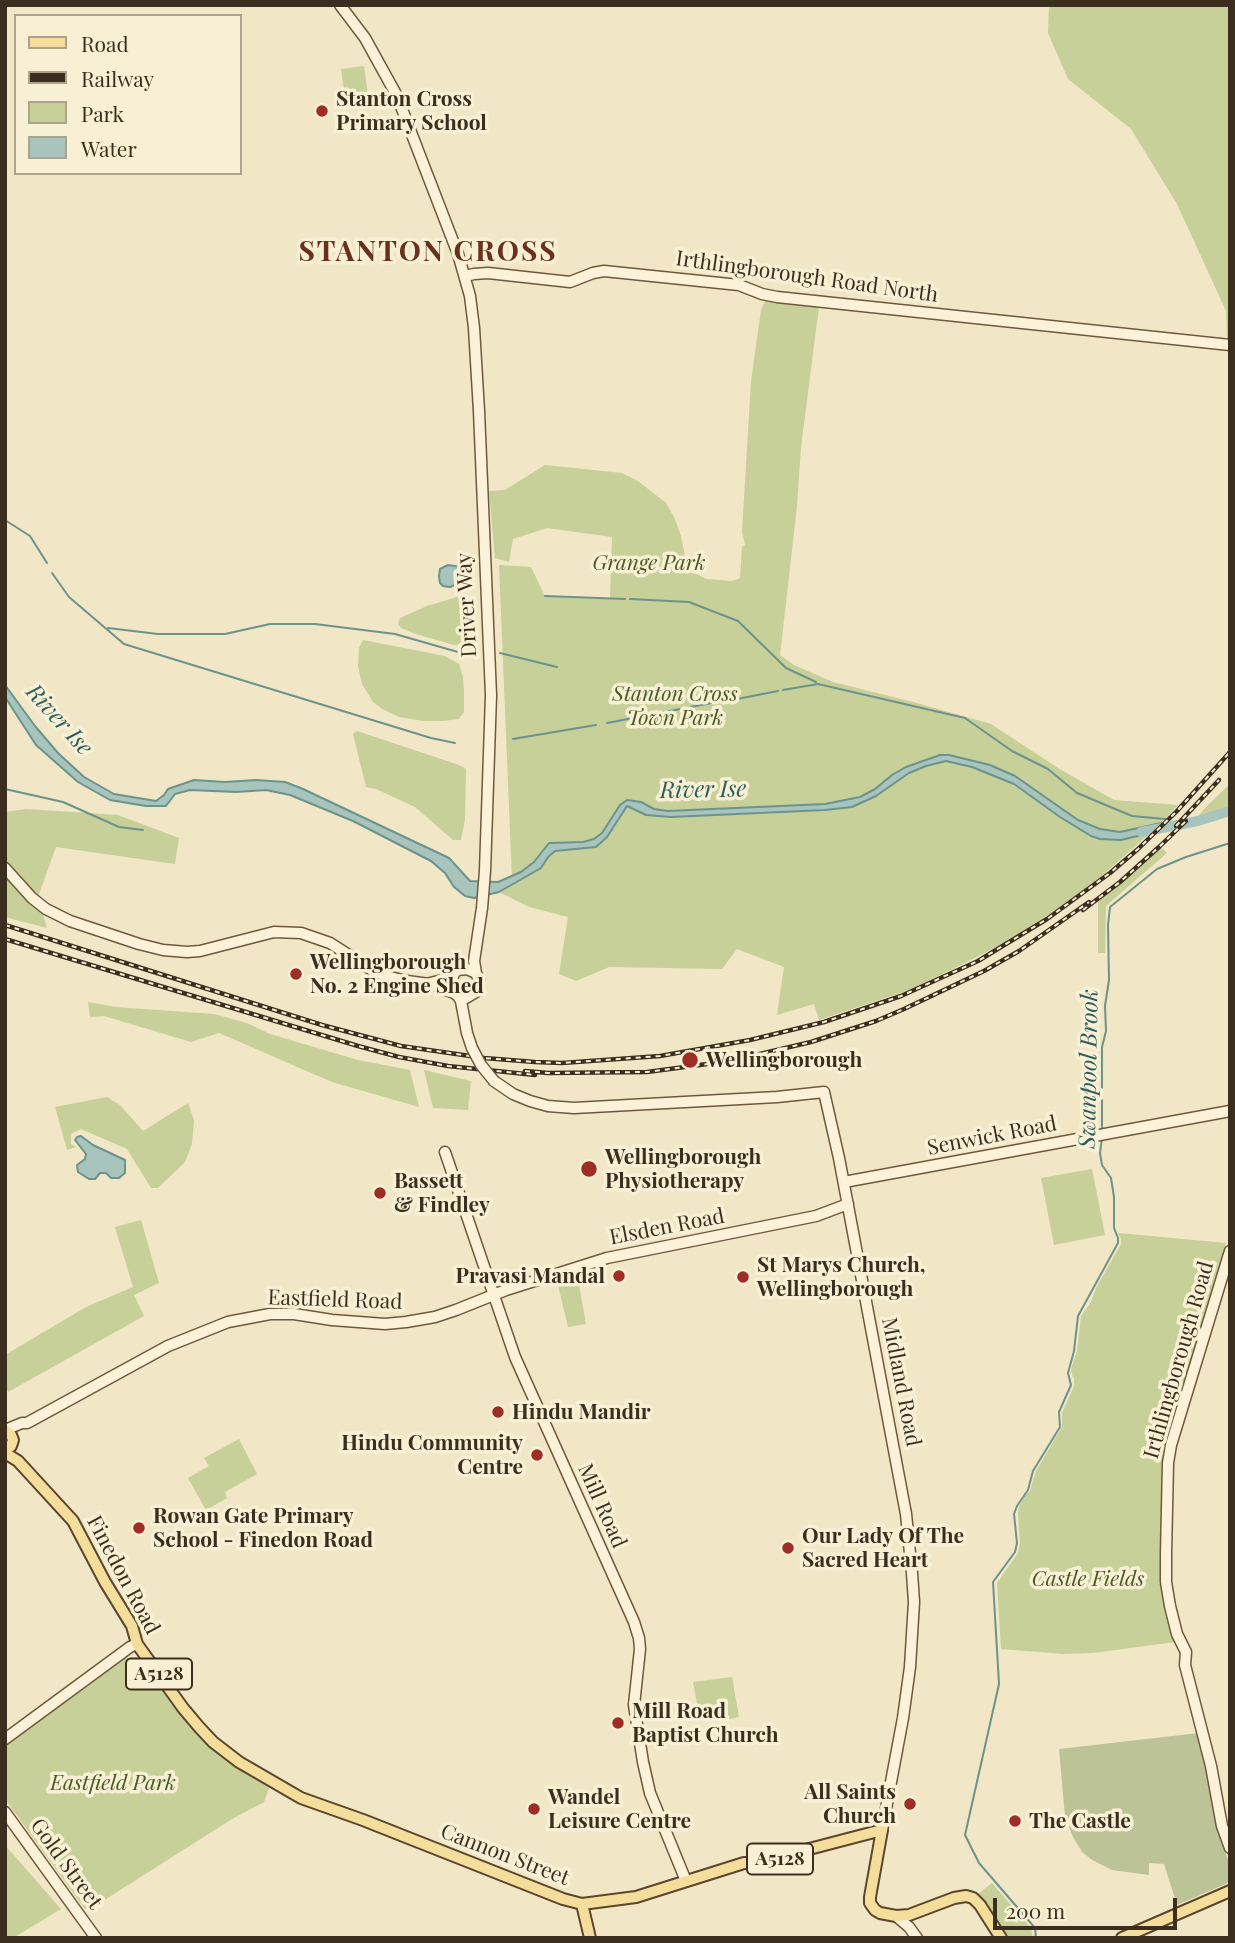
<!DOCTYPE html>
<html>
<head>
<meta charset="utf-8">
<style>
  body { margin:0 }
  #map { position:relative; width:1235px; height:1943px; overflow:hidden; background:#f1e6c5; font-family:"Playfair Display",serif }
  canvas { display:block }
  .frame { position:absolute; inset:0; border:7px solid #3c2e1e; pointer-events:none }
  .legend { position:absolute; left:14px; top:14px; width:228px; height:161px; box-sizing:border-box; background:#f8f0d5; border:2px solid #ada28c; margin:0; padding:9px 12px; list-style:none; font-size:21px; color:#3c2e1e }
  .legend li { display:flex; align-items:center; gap:14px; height:35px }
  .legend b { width:35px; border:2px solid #ada28c }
  .scale { position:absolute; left:993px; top:1898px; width:184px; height:32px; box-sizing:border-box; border:4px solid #3c2e1e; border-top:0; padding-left:9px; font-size:21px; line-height:24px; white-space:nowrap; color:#3c2e1e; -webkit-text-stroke:5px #f8f0d5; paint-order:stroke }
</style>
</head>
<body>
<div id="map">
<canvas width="1235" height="1943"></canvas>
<div class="frame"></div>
<ul class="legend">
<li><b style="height:9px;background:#f5de9b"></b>Road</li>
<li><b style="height:9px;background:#3c2e1e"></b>Railway</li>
<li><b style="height:19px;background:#c6d098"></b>Park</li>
<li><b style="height:19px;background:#a7c4bd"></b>Water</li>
</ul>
<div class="scale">200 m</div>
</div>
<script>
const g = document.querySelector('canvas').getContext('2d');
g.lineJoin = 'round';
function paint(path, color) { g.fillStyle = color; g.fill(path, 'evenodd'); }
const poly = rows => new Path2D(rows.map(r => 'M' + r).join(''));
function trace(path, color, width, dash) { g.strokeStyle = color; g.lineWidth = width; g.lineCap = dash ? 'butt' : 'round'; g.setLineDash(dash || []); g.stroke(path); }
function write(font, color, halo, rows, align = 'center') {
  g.font = font + ' "Playfair Display",serif'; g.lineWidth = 7; g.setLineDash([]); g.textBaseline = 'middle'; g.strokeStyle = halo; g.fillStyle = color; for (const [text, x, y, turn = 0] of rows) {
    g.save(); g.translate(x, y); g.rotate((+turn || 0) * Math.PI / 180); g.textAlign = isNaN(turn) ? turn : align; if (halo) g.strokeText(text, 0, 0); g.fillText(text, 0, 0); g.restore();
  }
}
paint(poly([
  [1049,5,1230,5,1230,345,1227,345,1226,311,1177,204,1131,129,1068,79,1048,33],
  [364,66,369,102,346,105,341,69],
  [766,299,819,307,801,447,797,506,780,655,794,665,833,682,913,702,991,724,1058,768,1114,800,1178,805,1161,823,1148,831,1119,836,1090,832,1016,782,1003,778,1060,817,1091,836,1100,839,1115,840,1150,833,1096,881,1051,913,1003,944,912,989,819,1020,814,1004,777,1015,784,967,737,949,722,969,609,967,576,981,559,974,568,917,529,907,499,892,541,868,548,857,555,851,596,847,607,837,627,806,646,815,671,817,830,810,853,807,876,796,909,773,926,766,946,761,969,766,945,758,921,763,895,777,880,791,829,809,650,813,636,804,624,803,602,839,594,844,552,847,534,867,512,880,499,565,531,567,545,596,610,599,612,537,547,528,513,539,509,562,495,558,489,491,505,490,545,465,622,473,638,481,666,503,674,517,681,536,687,566,693,572,706,579,732,581,740,578,742,547,745,545,742,532,751,381,761,310],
  [457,597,466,599,469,610,468,633,464,643,454,645,416,634,401,628,398,624,400,618,427,606],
  [363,640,445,656,459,664,463,677,464,691,464,712,459,719,443,721,423,721,399,717,382,709,373,702,362,684,358,666,359,648],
  [357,731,459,765,466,769,465,820,461,840,453,840,415,807,376,789,366,787,353,734],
  [1230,784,1230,815,1187,828,1208,805],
  [26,809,118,815,179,838,175,864,56,847,38,897,47,928,5,917,5,812],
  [1161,847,1167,853,1106,906,1105,953,1098,953,1098,902],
  [88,1002,116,1007,214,1014,247,1023,270,1034,358,1060,410,1070,419,1107,332,1082,219,1033,191,1042,104,1016,90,1017],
  [424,1070,471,1081,468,1110,433,1108],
  [107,1097,120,1105,143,1131,188,1103,194,1120,192,1144,185,1162,158,1188,151,1188,127,1149,81,1129,71,1134,71,1144,76,1147,67,1150,55,1107],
  [1092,1169,1105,1235,1054,1245,1041,1178],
  [141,1220,159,1283,134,1295,144,1316,8,1392,5,1385,5,1355,86,1307,133,1287,115,1227],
  [1118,1233,1226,1243,1164,1448,1161,1564,1175,1642,1093,1653,1063,1654,1001,1649,997,1583,1018,1553,1020,1543,1018,1514,1019,1506,1026,1495,1030,1491,1036,1471,1062,1427,1062,1413,1074,1386,1074,1379,1071,1372,1072,1366,1077,1351,1081,1316,1091,1302,1096,1288,1121,1244,1121,1239],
  [577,1274,586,1324,568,1327,557,1281],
  [239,1439,257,1474,225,1492,227,1498,206,1510,188,1478,209,1466,204,1458],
  [126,1658,140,1659,156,1676,177,1711,219,1754,269,1788,264,1802,232,1819,95,1906,85,1909,5,1799,5,1744],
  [732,1677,739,1717,721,1721,719,1710,699,1714,693,1682],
  [5,1845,61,1909,13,1938,5,1938],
  [992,1883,1031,1928,1033,1938,1009,1938,978,1894]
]), '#c6d098');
paint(poly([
  [1199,1733,1221,1842,1230,1864,1230,1882,1177,1905,1164,1864,1149,1863,1149,1875,1112,1870,1092,1860,1082,1852,1073,1837,1065,1816,1059,1749]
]), '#bcc497');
const water = poly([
  [448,565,467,568,469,572,467,578,462,582,450,587,443,586,440,583,439,576,440,569,448,565],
  [5,685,35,726,58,753,84,777,114,794,156,801,164,795,168,789,194,780,225,782,256,780,285,782,303,789,449,858,470,881,498,882,521,872,534,862,549,843,583,842,594,839,602,833,620,805,627,800,641,802,654,809,668,811,825,804,860,797,875,789,892,775,906,767,940,755,949,755,990,765,1015,776,1078,820,1100,829,1120,832,1161,823,1150,833,1121,840,1100,839,1091,836,1060,817,1014,784,972,767,946,761,926,766,909,773,876,796,852,807,825,810,671,817,646,815,627,806,607,837,596,847,555,851,548,857,541,868,499,892,474,898,465,896,454,887,445,873,431,861,353,821,290,795,266,790,236,792,190,790,175,794,166,806,146,806,110,800,78,782,36,745,5,697,5,685],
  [81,1136,93,1145,125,1160,125,1173,119,1178,111,1178,106,1173,100,1173,95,1179,89,1179,78,1172,77,1165,85,1159,86,1154,75,1140,77,1137,81,1136]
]);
paint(water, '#a7c4bd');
trace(water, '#6c938c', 2);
trace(poly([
  [5,520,30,536,47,563],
  [52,573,69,597,124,644,431,738,455,743],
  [545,596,625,599],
  [630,599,689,602,738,621,786,668,816,682],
  [108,628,158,634,225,634,270,624,315,624,395,634,458,652,475,653],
  [500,653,557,667],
  [783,690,818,684,965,718,1012,751,1048,769,1077,793,1132,816,1165,819],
  [732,700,778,691],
  [607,723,722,701],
  [513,739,596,725],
  [5,789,63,802,119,827,143,830],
  [1102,1129,1102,1047,1106,1031,1105,1006,1109,980,1108,925,1110,907,1157,869,1186,857,1230,843],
  [1036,1938,1035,1928,979,1863,965,1835,999,1684,993,1582,1015,1552,1017,1543,1014,1514,1017,1506,1028,1490,1033,1471,1060,1427,1059,1412,1071,1385,1068,1373,1074,1351,1078,1316,1118,1243,1118,1238,1114,1228,1114,1197,1111,1178,1102,1165,1100,1153,1102,1138]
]), '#6c938c', 2);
trace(poly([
  [1141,832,1198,821,1230,811]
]), '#a7c4bd', 10);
const secondary = poly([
  [340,5,365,38,397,96,458,254,470,296,474,328,479,411,491,695,485,871,482,908,474,961,476,973],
  [465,276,474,274,488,273,570,282,593,273,604,271,739,285,762,294,777,297,1230,345],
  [5,868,32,898,46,909,70,921,139,944,163,950,187,952,200,951,274,932,301,933,330,943,372,970,386,976,407,981,429,984,454,993],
  [430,983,447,979,458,970,467,969,476,973,479,980,476,992,466,998,458,996,454,993,451,981,454,974],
  [458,996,461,1001,467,1033,472,1048],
  [494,1081,513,1094,530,1101,548,1106,574,1108,777,1097,824,1092,839,1158,906,1514,912,1573,914,1602,910,1667,903,1718,882,1830],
  [445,1152,515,1357,634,1622,639,1638,640,1649,634,1705,643,1762,650,1793,686,1881],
  [844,1182,1230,1111],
  [1230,1251,1171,1445,1168,1463,1166,1554,1166,1582,1170,1606,1177,1634,1186,1652,1185,1665,1211,1766,1222,1826,1230,1848],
  [5,1430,22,1423,27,1423,168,1346,228,1322,270,1314,294,1314,332,1320,385,1324,406,1322,435,1317,456,1310,506,1290,607,1258,816,1216,848,1204],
  [5,1739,130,1647,137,1644],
  [5,1812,96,1938],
  [896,1916,909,1927,917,1938]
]);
const primary = poly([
  [5,1430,11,1435,13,1440,11,1446,5,1450],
  [5,1453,18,1461,73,1521,105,1582,132,1626,137,1644,183,1708,199,1727,213,1742,239,1762,301,1798,363,1820,563,1899,582,1904,636,1897,744,1863,773,1862,790,1854,882,1830,870,1897,870,1903,875,1910,880,1913,896,1916,909,1915,954,1898,966,1896,973,1898,980,1905,1001,1938],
  [582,1904,590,1938],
  [1122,1938,1230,1891]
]);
trace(secondary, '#6f593d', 13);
trace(primary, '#5b452e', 14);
trace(secondary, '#fbf2d9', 10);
trace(primary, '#f5de9b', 10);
const rail = poly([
  [1176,826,1219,780],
  [1083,910,1120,882,1159,847,1186,821],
  [5,925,322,1025,401,1046,484,1058,535,1062,562,1063,660,1056,750,1040,824,1022,901,996,978,961,1047,919,1110,873,1138,849,1177,811,1230,752],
  [5,939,358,1046,399,1057,448,1066,535,1075],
  [525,1071,548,1073,647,1072,730,1061,811,1042,876,1021,904,1009,984,971,1019,951,1089,902]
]);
trace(rail, '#3c2e1e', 4.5);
trace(rail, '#f8f0d5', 2, [5]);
const secondaryBridge = poly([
  [472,1048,481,1065,494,1081]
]);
trace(secondaryBridge, '#6f593d', 13, []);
trace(secondaryBridge, '#fbf2d9', 10);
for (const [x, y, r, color] of [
  [322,111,7,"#a02c26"],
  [296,974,7,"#a02c26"],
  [690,1060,9,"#a02c26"],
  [589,1169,9,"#a02c26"],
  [380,1193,7,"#a02c26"],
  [619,1276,7,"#a02c26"],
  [743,1277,7,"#a02c26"],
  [498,1412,7,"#a02c26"],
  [537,1455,7,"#a02c26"],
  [139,1528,7,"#a02c26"],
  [788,1548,7,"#a02c26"],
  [618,1723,7,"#a02c26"],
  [910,1804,7,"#a02c26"],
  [534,1809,7,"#a02c26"],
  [1015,1821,7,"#a02c26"]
]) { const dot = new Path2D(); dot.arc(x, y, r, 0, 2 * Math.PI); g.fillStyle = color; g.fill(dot); trace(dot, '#f8f0d5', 2.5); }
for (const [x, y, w] of [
  [159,1674,66],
  [780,1859,66]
]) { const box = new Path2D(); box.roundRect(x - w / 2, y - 15.5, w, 31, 5); g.fillStyle = '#f8f0d5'; g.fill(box); trace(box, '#3c2e1e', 2); }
write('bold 19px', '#3c2e1e', null, [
  ["A5128",159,1674],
  ["A5128",780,1859]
]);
write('bold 21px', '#3c2e1e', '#f8f0d5', [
  ["Stanton Cross",336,99],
  ["Primary School",336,123],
  ["Wellingborough",310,962],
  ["No. 2 Engine Shed",310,986],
  ["Wellingborough",706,1060],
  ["Wellingborough",605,1157],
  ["Physiotherapy",605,1181],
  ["Bassett",394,1181],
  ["& Findley",394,1205],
  ["St Marys Church,",757,1265],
  ["Wellingborough",757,1289],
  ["Pravasi Mandal",605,1276,"right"],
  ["Hindu Mandir",512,1412],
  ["Hindu Community",523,1443,"right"],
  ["Centre",523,1467,"right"],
  ["Rowan Gate Primary",153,1516],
  ["School - Finedon Road",153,1540],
  ["Our Lady Of The",802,1536],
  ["Sacred Heart",802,1560],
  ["Mill Road",632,1711],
  ["Baptist Church",632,1735],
  ["All Saints",896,1792,"right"],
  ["Church",896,1816,"right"],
  ["Wandel",548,1797],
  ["Leisure Centre",548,1821],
  ["The Castle",1029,1821]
], 'left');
write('21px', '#3c2e1e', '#f8f0d5', [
  ["Irthlingborough Road North",807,277,8],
  ["Driver Way",467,605,-93],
  ["Senwick Road",992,1136,-11],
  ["Elsden Road",667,1227,-11],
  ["Eastfield Road",335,1300,2],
  ["Irthlingborough Road",1179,1360,-74],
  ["Midland Road",901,1382,79],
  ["Mill Road",602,1506,66],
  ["Finedon Road",123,1575,62],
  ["Cannon Street",505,1855,21],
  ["Gold Street",66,1864,54]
]);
write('italic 21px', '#495a24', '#f8f0d5', [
  ["Grange Park",649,563],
  ["Stanton Cross",675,694],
  ["Town Park",675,718],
  ["Castle Fields",1088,1579],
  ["Eastfield Park",113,1783]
]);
write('italic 23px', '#2d5d5c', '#f8f0d5', [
  ["River Ise",59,720,48],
  ["River Ise",703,790,-1],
  ["Swanpool Brook",1089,1069,-89]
]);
g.letterSpacing = '2px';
write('bold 28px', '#6b301b', '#f8f0d5', [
  ["STANTON CROSS",428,252]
]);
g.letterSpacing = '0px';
</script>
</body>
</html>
